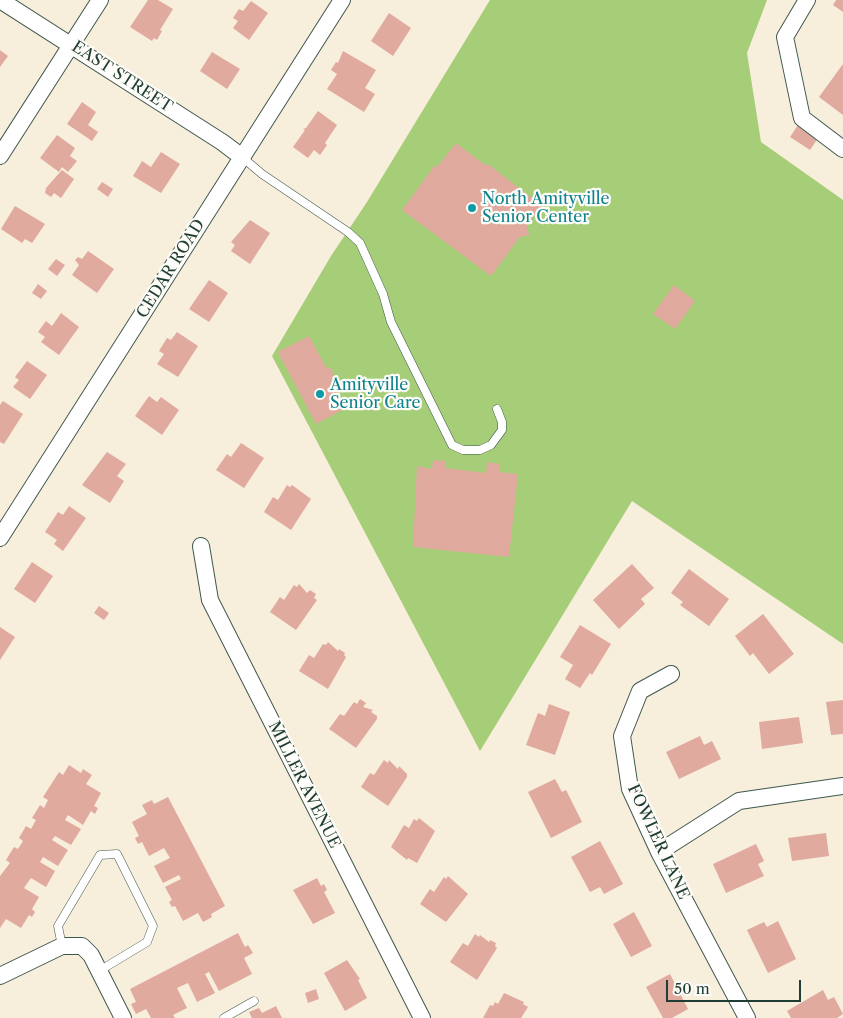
<!DOCTYPE html>
<html>
<head>
<meta charset="utf-8">
<style>
  body { margin:0 }
  #map { position:relative; width:843px; height:1018px; overflow:hidden; background:#f7eedc; font-family:"Libre Caslon Text",serif }
  canvas { display:block }
  .scale { position:absolute; left:666px; top:980px; width:135px; height:22px; box-sizing:border-box; border:2px solid #1f3d34; border-top:0; padding-left:6px; font-size:15px; line-height:18px; white-space:nowrap; color:#1f3d34; -webkit-text-stroke:4px #fdfcf7; paint-order:stroke }
</style>
</head>
<body>
<div id="map">
<canvas width="843" height="1018"></canvas>
<div class="scale">50 m</div>
</div>
<script>
const g = document.querySelector('canvas').getContext('2d');
g.lineJoin = 'round';
function paint(path, color) { g.fillStyle = color; g.fill(path, 'evenodd'); }
const poly = rows => new Path2D(rows.map(r => 'M' + r).join(''));
function trace(path, color, width, dash) { g.strokeStyle = color; g.lineWidth = width; g.lineCap = dash ? 'butt' : 'round'; g.setLineDash(dash || []); g.stroke(path); }
function write(font, color, halo, rows, align = 'center') {
  g.font = font + ' "Libre Caslon Text",serif'; g.lineWidth = 4.5; g.setLineDash([]); g.textBaseline = 'middle'; g.strokeStyle = halo; g.fillStyle = color; for (const [text, x, y, turn = 0] of rows) {
    g.save(); g.translate(x, y); g.rotate((+turn || 0) * Math.PI / 180); g.textAlign = isNaN(turn) ? turn : align; if (halo) g.strokeText(text, 0, 0); g.fillText(text, 0, 0); g.restore();
  }
}
paint(poly([
  [490,0,767,0,747,53,761,142,843,200,843,644,632,501,480,751,272,356,331,256,367,202]
]), '#a6cd77');
paint(poly([
  [148,0,158,0,173,9,160,30,162,31,157,40,154,38,152,41,130,27],
  [836,0,843,0,843,12,833,5],
  [251,1,268,13,249,40,233,28,238,21,233,18,239,9,243,11],
  [389,13,411,28,393,56,371,41],
  [0,50,8,56,0,67],
  [343,51,376,70,365,88,375,94,364,112,327,89,337,74,331,70,336,62,338,63],
  [212,52,240,69,227,89,200,71],
  [843,64,843,115,819,97],
  [82,102,96,112,88,125,98,132,92,141,67,124],
  [318,111,337,125,325,143,327,145,320,155,314,150,308,158,293,147,305,130,303,129,306,128],
  [798,125,818,138,810,150,790,137],
  [57,135,75,148,70,156,77,161,68,172,62,167,59,172,40,158],
  [456,143,485,165,488,164,542,206,527,225,529,235,520,237,491,276,402,210,435,165,437,167],
  [161,152,180,164,161,193,133,176,142,161,151,167],
  [62,170,74,179,61,198,54,193,51,197,45,193,46,188],
  [102,182,113,189,108,197,97,189],
  [15,206,45,224,32,243,25,239,22,243,1,229],
  [250,220,270,233,250,264,231,251,235,245,231,242],
  [88,251,114,269,97,293,72,275,79,265,75,260,78,257,82,259],
  [56,259,65,265,57,276,48,269],
  [209,280,228,293,209,322,189,309],
  [38,284,47,291,41,299,32,293],
  [674,285,695,301,675,329,653,314],
  [61,313,79,327,59,355,41,342,45,337,38,332,46,321,52,326],
  [177,332,198,346,178,377,157,364,164,354,159,351,167,338,171,340],
  [309,336,327,369,330,367,335,378,331,380,346,408,316,424,278,352],
  [27,361,47,375,30,399,13,387,19,380,15,377],
  [149,396,157,402,161,397,179,410,162,435,135,416],
  [3,401,23,414,4,444,0,442,0,405],
  [241,443,264,458,244,488,216,470,227,454,231,457],
  [107,452,126,464,117,476,124,481,110,503,82,485],
  [433,460,446,461,445,468,486,473,487,462,500,464,499,472,518,474,509,557,413,547,417,466,432,469],
  [287,485,290,487,292,485,311,499,291,530,264,512,273,497,278,500],
  [69,506,86,518,63,551,54,544,57,540,45,532,58,512,63,515],
  [32,562,53,576,35,603,14,589],
  [632,564,654,588,641,599,645,604,619,629,593,600],
  [689,569,729,599,709,626,680,605,683,602,671,593],
  [299,584,307,593,310,590,316,594,314,598,317,600,296,630,270,612,280,597,284,600,294,585,297,587],
  [99,606,109,613,104,620,94,613],
  [763,614,794,654,769,674,753,653,750,656,735,636],
  [580,625,611,644,592,675,590,673,580,688,565,679,573,665,560,657],
  [0,627,15,637,0,660],
  [328,642,338,651,339,649,345,653,344,655,346,657,328,689,299,671,309,655,314,658,323,644,326,645],
  [360,699,366,703,363,707,373,710,371,712,377,716,377,719,356,748,329,729,340,714,344,716,354,702,357,704],
  [843,700,843,734,831,735,826,702],
  [549,704,570,712,555,755,526,745,538,713,545,716],
  [799,717,803,743,762,749,759,722],
  [700,736,704,745,712,741,721,759,679,779,666,752],
  [384,760,388,763,389,760,398,769,399,766,407,774,407,777,388,806,361,787,370,773,374,775],
  [69,765,81,773,83,769,92,775,86,784,101,793,94,806,98,808,95,814,91,811,83,825,68,815,65,820,81,829,71,845,55,836,52,840,68,850,58,866,43,857,40,862,55,871,46,887,31,878,24,888,39,897,32,909,35,912,32,917,29,915,21,928,6,919,0,928,0,876,10,863,6,860,14,847,18,849,23,841,19,838,26,826,31,829,36,820,32,818,40,805,44,808,48,800,43,797,59,772,63,775],
  [555,779,562,792,566,790,582,822,551,838,528,792],
  [168,797,225,906,211,914,212,917,203,922,198,913,183,921,175,906,172,907,169,902,172,900,165,887,181,879,179,875,163,883,154,866,170,858,164,848,149,856,142,842,138,844,135,838,139,836,132,822,147,814,142,805,152,800,154,804],
  [419,818,435,831,417,863,408,858,407,860,391,847,404,825,409,828,414,819,417,821],
  [826,833,829,856,792,861,788,838],
  [600,841,623,884,604,894,600,887,590,892,571,857],
  [756,844,764,861,758,864,764,876,726,893,713,864],
  [448,876,468,894,446,922,420,904,430,889,434,892,444,877,446,879],
  [317,878,321,886,324,884,327,890,324,892,335,913,313,924,293,890],
  [634,912,652,946,631,957,613,924],
  [778,921,796,959,768,973,747,930,764,922,767,927],
  [238,933,245,947,248,945,253,953,244,958,252,974,219,991,209,972,205,974,215,993,197,1002,188,983,177,988,187,1008,173,1015,175,1018,151,1018,146,1009,136,1014,131,1004,136,1002,130,989],
  [475,934,479,937,480,935,489,942,490,940,496,943,495,946,497,948,477,980,450,962,463,943,468,946],
  [347,960,360,979,358,980,367,998,345,1011,324,973],
  [670,974,688,1009,672,1018,663,1018,646,987],
  [316,989,319,999,308,1003,305,993],
  [823,990,828,1000,834,997,843,1014,837,1018,791,1018,787,1011],
  [504,993,524,1002,523,1004,528,1007,521,1018,483,1018,490,1005,493,1006,495,1002,498,1004],
  [276,1006,282,1018,252,1018,249,1012,259,1008,262,1013]
]), '#e1aa9f');
const service = poly([
  [242,157,262,174,348,232,360,243,383,294,391,322,452,445,463,450,480,450,491,445,502,430,502,422,497,409],
  [62,946,58,926,100,855,117,854,153,926,147,942,99,971],
  [224,1018,254,1001]
]);
const minor = poly([
  [0,0,222,142,242,157],
  [807,0,785,37,802,118,843,149],
  [0,156,100,0],
  [0,538,342,0],
  [201,546,210,600,422,1018],
  [671,674,640,691,622,736,630,789,659,852,747,1018],
  [659,852,739,801,843,786],
  [0,976,62,946,82,946,91,955,123,1018]
]);
trace(service, '#3f584d', 9);
trace(minor, '#3f584d', 18);
trace(service, '#fff', 8);
trace(minor, '#fff', 16);
for (const [x, y, r, color] of [
  [472,208,5,"#0f9aa8"],
  [320,394,5,"#0f9aa8"]
]) { const dot = new Path2D(); dot.arc(x, y, r, 0, 2 * Math.PI); g.fillStyle = color; g.fill(dot); trace(dot, '#fdfcf7', 2); }
write('16px', '#1f3d34', '#fdfcf7', [
  ["EAST STREET",122,77,33],
  ["CEDAR ROAD",171,269,-58],
  ["MILLER AVENUE",304,785,63],
  ["FOWLER LANE",658,842,65]
]);
write('16px', '#0d838f', '#fdfcf7', [
  ["North Amityville",482,199],
  ["Senior Center",482,217],
  ["Amityville",330,385],
  ["Senior Care",330,403]
], 'left');
</script>
</body>
</html>
